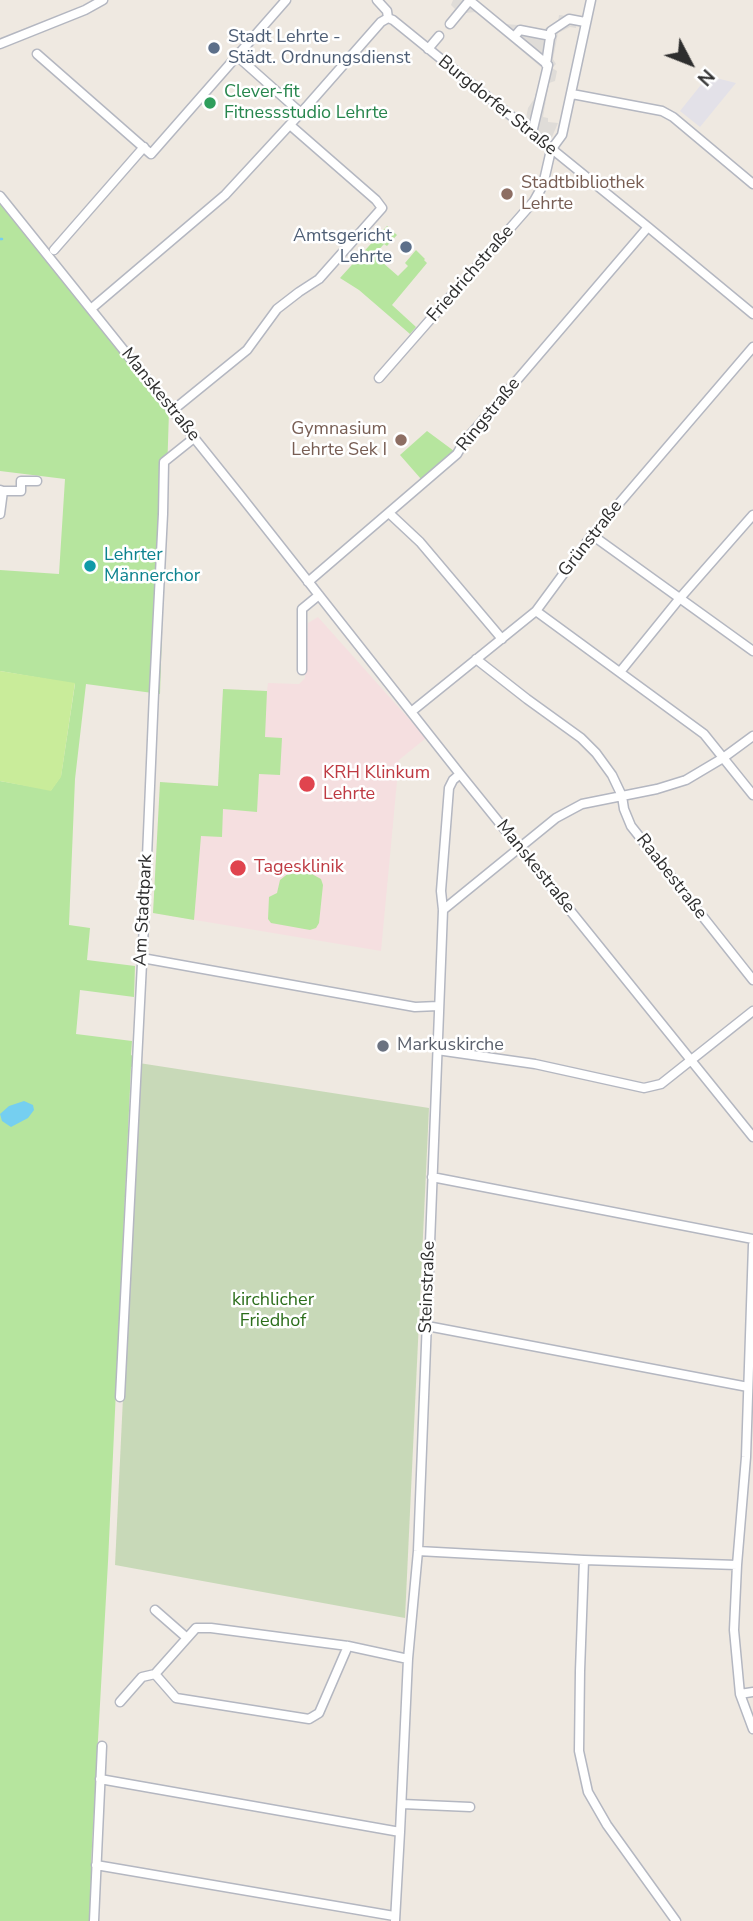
<!DOCTYPE html>
<html>
<head>
<meta charset="utf-8">
<style>
  body { margin:0 }
  #map { position:relative; width:753px; height:1921px; overflow:hidden; background:#efe9e1; font-family:"Nunito Sans",sans-serif }
  canvas { display:block }
  .north { position:absolute; left:655px; top:28px; width:70px; height:70px; -webkit-text-stroke:5px #fff; paint-order:stroke; rotate:132deg; font-size:19px; font-weight:700; line-height:28px; text-align:center; color:#2e2e2e }
  .north::after { content:''; display:block; margin:auto; width:24px; height:32px; background:#2e2e2e; clip-path:polygon(50% 0,100% 100%,50% 72%,0 100%) }
</style>
</head>
<body>
<div id="map">
<canvas width="753" height="1921"></canvas>
<div class="north">N</div>
</div>
<script>
const g = document.querySelector('canvas').getContext('2d');
g.lineJoin = 'round';
function paint(path, color) { g.fillStyle = color; g.fill(path, 'evenodd'); }
const poly = rows => new Path2D(rows.map(r => 'M' + r).join(''));
function trace(path, color, width, dash) { g.strokeStyle = color; g.lineWidth = width; g.lineCap = dash ? 'butt' : 'round'; g.setLineDash(dash || []); g.stroke(path); }
function write(font, color, halo, rows, align = 'center') {
  g.font = font + ' "Nunito Sans",sans-serif'; g.lineWidth = 5; g.setLineDash([]); g.textBaseline = 'middle'; g.strokeStyle = halo; g.fillStyle = color; for (const [text, x, y, turn = 0] of rows) {
    g.save(); g.translate(x, y); g.rotate((+turn || 0) * Math.PI / 180); g.textAlign = isNaN(turn) ? turn : align; if (halo) g.strokeText(text, 0, 0); g.fillText(text, 0, 0); g.restore();
  }
}
paint(poly([
  [708,76,736,83,700,127,680,111]
]), '#e3e1e8');
paint(poly([
  [318,617,426,738,399,760,381,951,153,913,160,782,218,786,223,689,267,691,268,683,299,684,305,678,308,623]
]), '#f5dfe0');
paint(poly([
  [0,202,169,411,160,694,86,684,75,779,69,925,90,928,87,960,135,966,134,997,80,990,76,1034,132,1041,131,1055,133,1056,132,1067,131,1067,108,1562,91,1864,97,1921,0,1921,0,781,51,790,61,776,75,684,0,671,0,570,59,574,65,479,0,471],
  [387,226,397,235,387,246,384,244,374,255,398,276,408,266,405,263,416,250,425,259,424,260,427,263,392,305,416,327,410,334,359,290,340,278],
  [427,431,454,451,421,479,400,455],
  [223,689,267,691,265,737,282,738,280,775,259,774,257,812,223,809,222,837,201,836,194,920,153,913,160,782,218,786],
  [290,872,310,873,321,879,323,885,319,923,316,928,310,930,271,923,268,919,269,897,277,893,280,880]
]), '#b6e59e');
paint(poly([
  [139,1063,429,1108,405,1618,115,1565]
]), '#c8d9b8');
paint(poly([
  [0,671,75,683,61,777,51,791,0,781]
]), '#c9ec9a');
paint(poly([
  [453,0,476,0,505,24,518,25,544,29,558,22,559,15,578,17,576,28,570,27,558,33,553,59,556,64,552,68,557,71,555,81,549,83,543,117,548,118,548,122,558,123,549,144,525,123,528,108,536,96,535,95,537,92,542,68,476,12,465,13,453,27,446,21,455,9,451,5]
]), '#dfdcd8');
paint(poly([
  [24,1101,33,1105,34,1110,28,1118,11,1127,2,1121,0,1114,9,1106]
]), '#75cff0');
trace(poly([
  [0,239,2,239]
]), '#75cff0', 2.5);
const minor = poly([
  [377,0,387,11,388,18,393,20,648,227,753,314],
  [469,0,548,65,532,133],
  [450,24,469,1],
  [514,37,520,30,551,36],
  [0,44,85,10,103,0],
  [428,49,439,36],
  [37,54,151,154,286,0],
  [237,56,301,113],
  [546,64,551,31,569,19,585,22],
  [572,94,662,111,673,117,753,184],
  [0,196,240,495,460,774,753,1137],
  [54,250,144,147],
  [92,308,225,195,308,105,381,22,388,18],
  [379,378,534,201,543,185,551,150,562,135,591,0],
  [172,411,247,350,277,309,299,292,319,279,382,208,376,200,290,125],
  [0,490,3,491,0,514],
  [3,491,21,491,21,481,37,481],
  [389,513,420,542,502,639],
  [592,535,753,651],
  [308,582,457,454,464,442,648,227],
  [536,611,704,734,753,795],
  [476,659,527,699,581,738,596,753,612,775,622,796,624,809,631,826,753,980],
  [302,670,302,609,319,595],
  [620,672,680,598,753,515],
  [411,712,536,611,592,535,753,347],
  [443,910,556,818,582,804,657,789,686,780,723,758,753,736],
  [142,958,415,1007,438,1006],
  [437,1050,535,1064,644,1088,661,1084,753,1011],
  [432,1177,753,1239],
  [753,1245,746,1457,737,1565,734,1630,740,1694,753,1729],
  [427,1326,748,1387],
  [120,1397,145,904,154,692,163,514,164,462,194,438],
  [418,1551,584,1560,737,1565],
  [584,1560,580,1671,579,1751,588,1792,607,1825,676,1921],
  [155,1610,187,1638],
  [348,1646,319,1713,309,1719,176,1698,155,1674,196,1628,211,1628,348,1646,408,1659],
  [740,1694,753,1692],
  [120,1702,142,1677,155,1674],
  [100,1779,400,1832],
  [402,1804,470,1807],
  [96,1865,394,1916],
  [94,1921,102,1746],
  [395,1921,400,1832,408,1659,418,1551,443,910,441,891,449,788,453,780,460,774]
]);
trace(minor, '#b4b7c1', 11);
trace(minor, '#fff', 8);
for (const [x, y, r, color] of [
  [214,48,7,"#5c6f8a"],
  [210,103,7,"#2e9e5b"],
  [507,194,7,"#8d6e63"],
  [406,247,7,"#5c6f8a"],
  [401,440,7,"#8d6e63"],
  [90,566,7,"#0f9aa8"],
  [307,784,9,"#e0444e"],
  [238,868,9,"#e0444e"],
  [383,1046,7,"#6b7280"]
]) { const dot = new Path2D(); dot.arc(x, y, r, 0, 2 * Math.PI); g.fillStyle = color; g.fill(dot); trace(dot, '#fff', 2.5); }
write('18px', '#4e5e75', '#fff', [
  ["Stadt Lehrte -",228,38],
  ["Städt. Ordnungsdienst",228,59],
  ["Amtsgericht",392,237,"right"],
  ["Lehrte",392,258,"right"]
], 'left');
write('18px', '#27864d', '#fff', [
  ["Clever-fit",224,93],
  ["Fitnessstudio Lehrte",224,114]
], 'left');
write('18px', '#2e2e2e', '#fff', [
  ["Burgdorfer Straße",497,106,39],
  ["Friedrichstraße",471,274,-49],
  ["Manskestraße",160,395,51],
  ["Ringstraße",489,415,-51],
  ["Grünstraße",591,539,-52],
  ["Manskestraße",535,867,51],
  ["Raabestraße",671,877,52],
  ["Am Stadtpark",144,910,-87],
  ["Steinstraße",428,1287,-88]
]);
write('18px', '#785e54', '#fff', [
  ["Stadtbibliothek",521,184],
  ["Lehrte",521,205],
  ["Gymnasium",387,430,"right"],
  ["Lehrte Sek I",387,451,"right"]
], 'left');
write('18px', '#0d838f', '#fff', [
  ["Lehrter",104,556],
  ["Männerchor",104,577]
], 'left');
write('18px', '#be3a42', '#fff', [
  ["KRH Klinkum",323,774],
  ["Lehrte",323,795],
  ["Tagesklinik",254,868]
], 'left');
write('18px', '#5b616d', '#fff', [
  ["Markuskirche",397,1046]
], 'left');
write('18px', '#2c6e1b', '#fff', [
  ["kirchlicher",273,1301],
  ["Friedhof",273,1322]
]);
</script>
</body>
</html>
